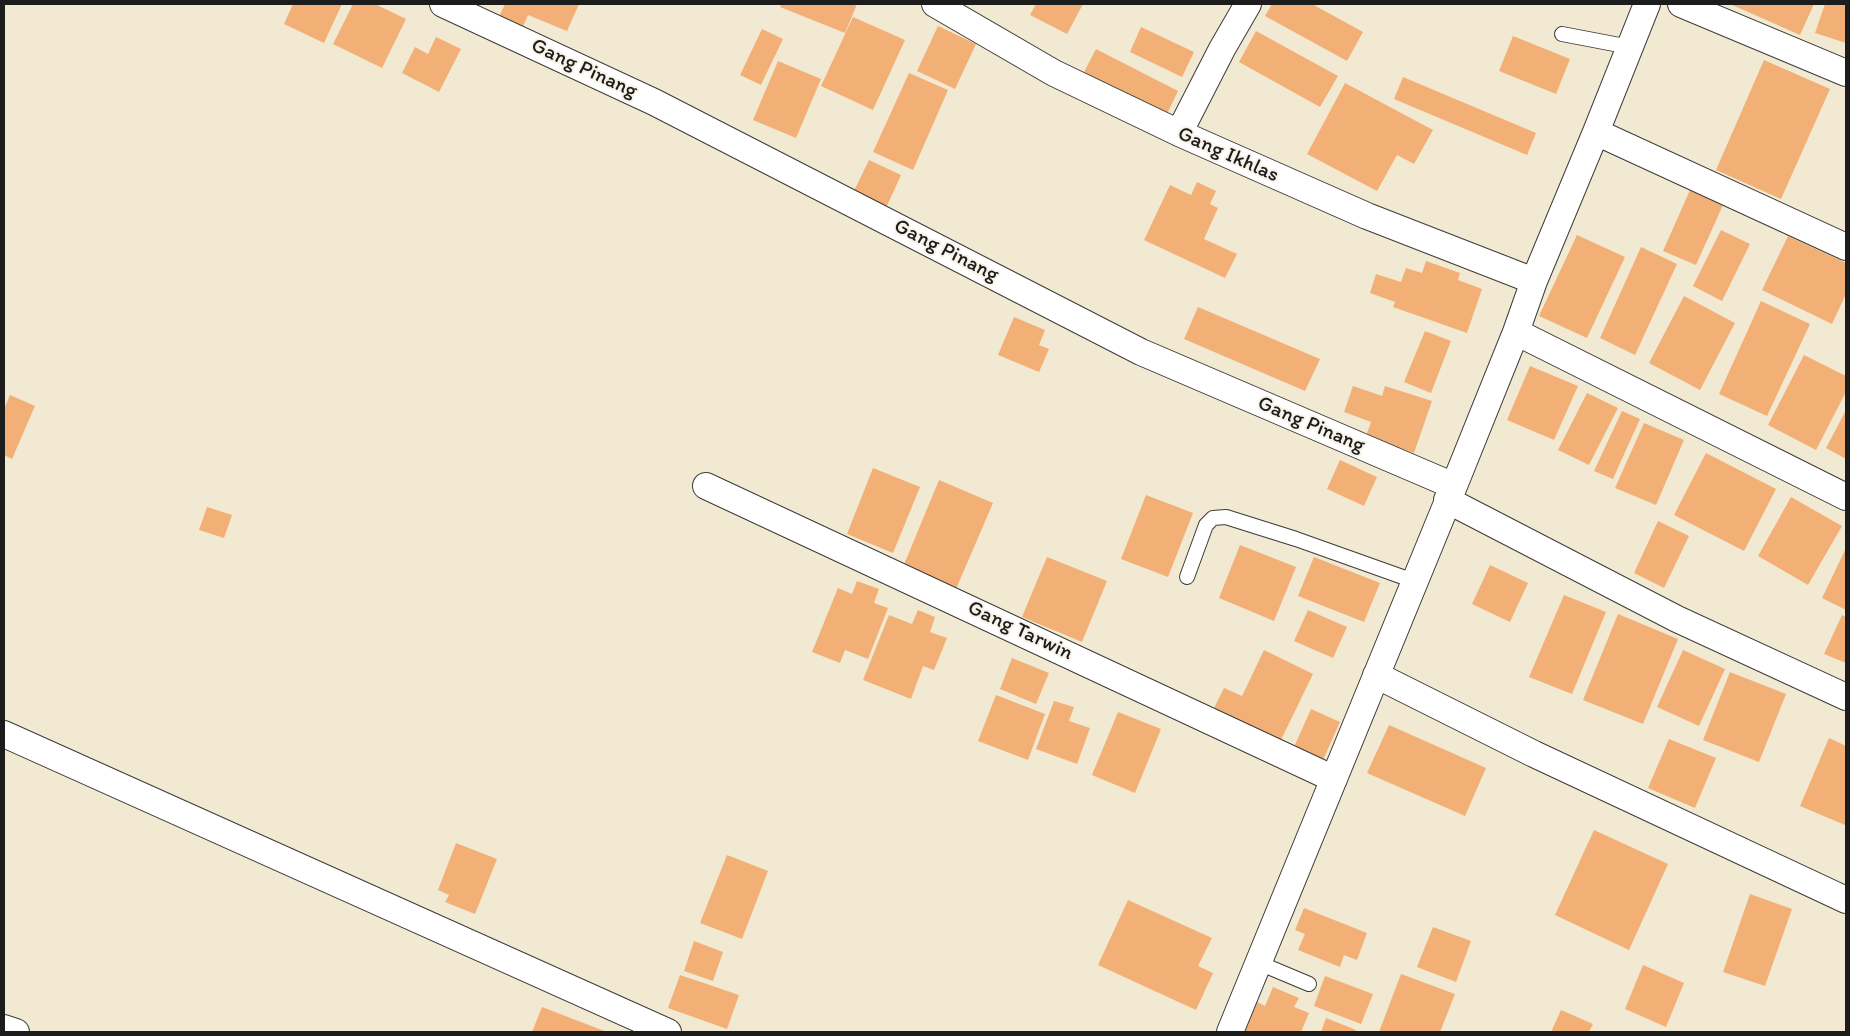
<!DOCTYPE html>
<html>
<head>
<meta charset="utf-8">
<style>
  body { margin:0 }
  #map { position:relative; width:1850px; height:1036px; overflow:hidden; background:#f1e9d2; font-family:Itim,sans-serif }
  canvas { display:block }
  .frame { position:absolute; inset:0; border:5px solid #1c1c1c; pointer-events:none }
</style>
</head>
<body>
<div id="map">
<canvas width="1850" height="1036"></canvas>
<div class="frame"></div>
</div>
<script>
const g = document.querySelector('canvas').getContext('2d');
g.lineJoin = 'round';
function paint(path, color) { g.fillStyle = color; g.fill(path, 'evenodd'); }
const poly = rows => new Path2D(rows.map(r => 'M' + r).join(''));
function trace(path, color, width, dash) { g.strokeStyle = color; g.lineWidth = width; g.lineCap = dash ? 'butt' : 'round'; g.setLineDash(dash || []); g.stroke(path); }
function write(font, color, halo, rows, align = 'center') {
  g.font = font + ' Itim,sans-serif'; g.lineWidth = 4; g.setLineDash([]); g.textBaseline = 'middle'; g.strokeStyle = halo; g.fillStyle = color; for (const [text, x, y, turn = 0] of rows) {
    g.save(); g.translate(x, y); g.rotate((+turn || 0) * Math.PI / 180); g.textAlign = isNaN(turn) ? turn : align; if (halo) g.strokeText(text, 0, 0); g.fillText(text, 0, 0); g.restore();
  }
}
paint(poly([
  [293,4,342,4,324,43,284,24],
  [353,4,375,4,406,19,382,68,333,44],
  [505,4,579,4,567,31,528,15,522,29,498,19],
  [782,4,857,4,845,33,780,7],
  [1036,4,1083,4,1067,34,1030,15],
  [1272,4,1312,4,1363,32,1347,61,1265,16],
  [1730,4,1814,4,1800,35],
  [1825,4,1846,4,1846,43,1815,33],
  [853,17,905,40,873,110,821,86],
  [938,26,976,44,955,89,917,71],
  [1141,27,1194,52,1182,77,1130,52],
  [762,29,783,39,761,85,740,75],
  [1256,31,1338,76,1320,107,1239,62],
  [1513,36,1570,59,1556,94,1499,71],
  [436,37,461,49,439,92,402,73,415,47,428,54],
  [1096,49,1178,91,1166,116,1083,74],
  [1764,60,1830,89,1781,199,1716,170],
  [778,61,821,79,796,138,753,120],
  [909,73,948,90,913,170,873,152],
  [1403,77,1536,133,1527,155,1394,99],
  [1345,83,1433,130,1414,164,1397,155,1377,191,1307,154],
  [869,160,901,175,886,208,853,193],
  [1197,182,1216,191,1210,204,1218,208,1204,239,1237,254,1225,278,1144,240,1170,185,1191,195],
  [1690,190,1723,205,1696,265,1663,251],
  [1721,230,1750,244,1722,301,1693,286],
  [1577,235,1625,257,1587,338,1539,316],
  [1788,236,1846,263,1846,294,1832,324,1762,290],
  [1641,247,1677,264,1635,355,1600,338],
  [1426,261,1460,273,1458,280,1482,289,1467,333,1393,307,1395,302,1370,293,1376,274,1401,282,1406,268,1422,273],
  [1684,296,1735,323,1700,390,1649,363],
  [1761,301,1810,324,1767,416,1719,394],
  [1198,307,1320,359,1305,391,1184,339],
  [1014,317,1045,330,1039,345,1049,349,1039,372,998,355],
  [1425,331,1451,341,1431,393,1404,382],
  [1804,355,1846,376,1846,392,1816,450,1768,425],
  [1530,366,1578,386,1554,440,1507,420],
  [1353,386,1382,396,1385,386,1432,401,1414,453,1366,436,1371,422,1344,412],
  [1587,393,1618,408,1589,465,1558,450],
  [10,395,35,406,12,459,4,455,4,409],
  [1846,410,1846,459,1826,448],
  [1622,411,1640,419,1613,479,1594,471],
  [1644,423,1684,440,1656,505,1615,488],
  [1706,453,1776,489,1744,551,1674,515],
  [1340,460,1377,477,1364,506,1327,489],
  [873,468,920,487,893,553,847,534],
  [939,480,993,503,956,589,903,567],
  [1146,495,1193,513,1168,577,1121,559],
  [1791,497,1842,526,1808,585,1758,556],
  [207,507,232,515,224,538,199,530],
  [1658,521,1689,536,1664,588,1634,573],
  [1240,545,1296,567,1274,621,1219,598],
  [1846,548,1846,610,1822,598],
  [1047,557,1107,581,1082,642,1022,617],
  [1314,557,1380,583,1364,622,1298,596],
  [1490,565,1528,583,1510,622,1472,604],
  [857,581,879,589,874,603,888,608,868,659,845,650,840,663,812,652,838,588,852,594],
  [1564,595,1606,612,1572,694,1529,677],
  [918,610,935,617,930,632,947,638,934,670,923,666,911,699,863,680,889,615,912,624],
  [1308,610,1347,627,1333,658,1294,641],
  [1618,614,1678,639,1643,724,1583,700],
  [1842,615,1846,617,1846,663,1824,654],
  [1264,650,1313,674,1280,742,1213,710,1224,688,1242,696],
  [1683,650,1725,669,1699,726,1657,707],
  [1012,658,1049,673,1036,704,1000,689],
  [1730,672,1786,694,1759,762,1703,740],
  [996,695,1045,714,1028,760,978,741],
  [1054,701,1074,707,1069,721,1090,728,1077,764,1036,749],
  [1311,709,1340,722,1323,760,1294,747],
  [1118,712,1161,729,1135,793,1092,775],
  [1389,725,1486,768,1465,816,1367,773],
  [1829,738,1846,746,1845,825,1800,806],
  [1669,739,1716,758,1695,808,1648,788],
  [1594,830,1668,864,1629,950,1555,915],
  [456,843,497,859,475,914,445,902,449,895,438,890],
  [727,855,768,871,742,939,700,923],
  [1750,894,1792,909,1765,986,1723,972],
  [1128,900,1212,938,1198,966,1213,973,1196,1010,1098,965],
  [1304,908,1367,933,1357,960,1344,955,1340,967,1298,950,1305,934,1295,930],
  [1433,927,1471,941,1456,982,1417,967],
  [694,941,723,952,713,981,684,971],
  [1643,965,1684,983,1666,1027,1625,1009],
  [1401,974,1455,994,1440,1032,1379,1032],
  [680,975,739,995,727,1029,668,1008],
  [1325,976,1373,994,1361,1024,1314,1006],
  [1273,987,1299,998,1294,1007,1309,1013,1301,1032,1245,1032,1257,1002,1265,1006],
  [542,1007,607,1032,532,1032],
  [1561,1010,1593,1024,1589,1032,1551,1032],
  [1326,1018,1356,1030,1355,1032,1321,1032]
]), '#f2b077');
const service = poly([
  [1562,34,1630,47],
  [1187,577,1206,525,1213,518,1226,517,1296,539,1414,581],
  [1259,963,1309,984]
]);
const minor = poly([
  [443,4,654,102,1141,352,1454,486],
  [935,4,1054,73,1179,133,1367,216,1534,281],
  [1681,4,1846,73],
  [1596,132,1846,247],
  [1179,133,1222,49,1248,4],
  [1516,332,1846,497],
  [706,486,1334,779],
  [1447,500,1677,619,1846,697],
  [1376,675,1534,754,1846,900],
  [4,734,668,1032],
  [4,1028,16,1032],
  [1230,1032,1454,486,1516,332,1534,281,1596,132,1647,4]
]);
trace(service, '#3c3b37', 16);
trace(minor, '#3c3b37', 28);
trace(service, '#fff', 14);
trace(minor, '#fff', 26);
write('21px', '#1c1c1c', '#f7f3e8', [
  ["Gang Pinang",584,69,25],
  ["Gang Ikhlas",1228,155,24],
  ["Gang Pinang",946,251,27],
  ["Gang Pinang",1311,425,23],
  ["Gang Tarwin",1020,631,25]
]);
</script>
</body>
</html>
